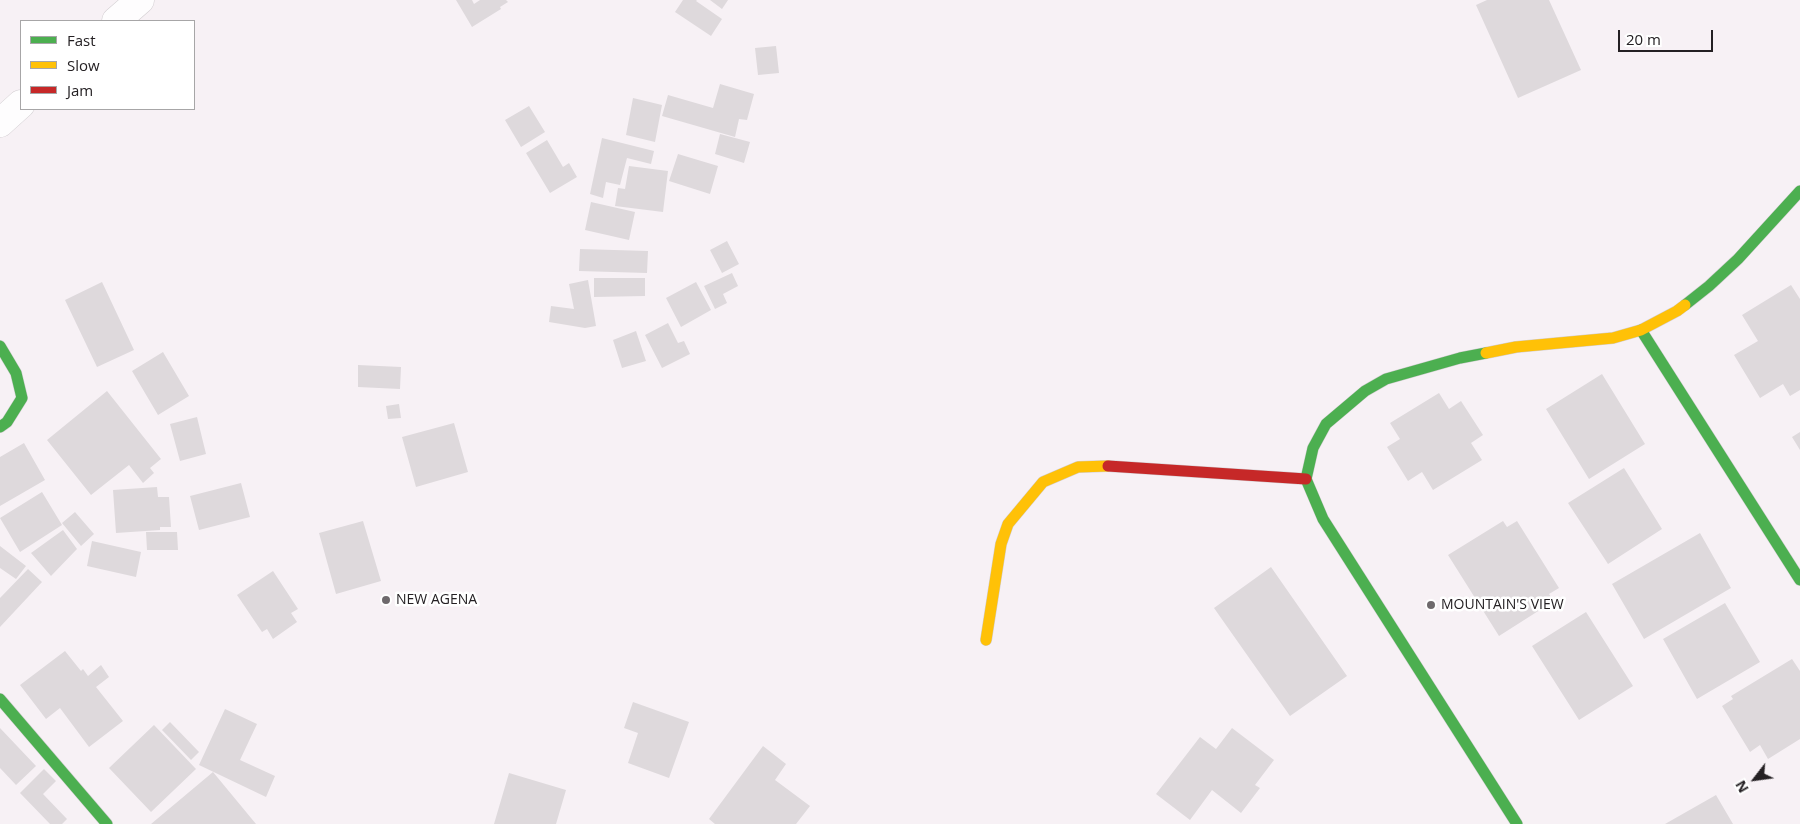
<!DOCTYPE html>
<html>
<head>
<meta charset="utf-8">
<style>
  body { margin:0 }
  #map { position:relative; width:1800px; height:824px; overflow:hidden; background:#f7f1f5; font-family:"Open Sans",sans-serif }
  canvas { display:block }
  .legend { position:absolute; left:20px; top:20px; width:175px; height:90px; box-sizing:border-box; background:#fff; border:1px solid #a7a6a7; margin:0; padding:6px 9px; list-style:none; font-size:15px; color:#242023 }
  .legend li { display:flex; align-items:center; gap:10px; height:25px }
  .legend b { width:25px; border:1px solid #a7a6a7 }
  .north { position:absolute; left:1730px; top:754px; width:50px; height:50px; -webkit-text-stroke:4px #fff; paint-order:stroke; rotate:240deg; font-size:14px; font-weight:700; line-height:20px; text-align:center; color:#242023 }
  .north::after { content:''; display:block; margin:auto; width:18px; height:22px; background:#242023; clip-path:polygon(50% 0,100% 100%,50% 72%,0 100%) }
  .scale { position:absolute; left:1618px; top:30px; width:95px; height:22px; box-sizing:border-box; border:2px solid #242023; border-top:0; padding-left:6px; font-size:15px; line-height:18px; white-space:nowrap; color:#242023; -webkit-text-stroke:4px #fff; paint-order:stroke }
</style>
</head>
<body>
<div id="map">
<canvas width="1800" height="824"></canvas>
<ul class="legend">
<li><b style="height:6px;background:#4caf50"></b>Fast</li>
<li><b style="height:6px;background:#ffc107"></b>Slow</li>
<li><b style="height:6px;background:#c62828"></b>Jam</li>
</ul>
<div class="north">N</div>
<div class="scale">20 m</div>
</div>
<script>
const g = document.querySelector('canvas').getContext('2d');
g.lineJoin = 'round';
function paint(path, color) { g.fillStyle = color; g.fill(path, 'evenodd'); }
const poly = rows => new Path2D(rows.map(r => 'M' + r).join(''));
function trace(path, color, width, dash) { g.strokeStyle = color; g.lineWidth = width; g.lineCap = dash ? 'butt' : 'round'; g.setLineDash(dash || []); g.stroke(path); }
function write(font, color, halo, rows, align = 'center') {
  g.font = font + ' "Open Sans",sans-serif'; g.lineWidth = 5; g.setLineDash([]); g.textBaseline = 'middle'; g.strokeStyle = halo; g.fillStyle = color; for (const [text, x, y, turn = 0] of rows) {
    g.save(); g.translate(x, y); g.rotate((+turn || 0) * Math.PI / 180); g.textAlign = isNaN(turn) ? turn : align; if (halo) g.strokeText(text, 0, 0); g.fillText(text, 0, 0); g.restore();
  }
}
paint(poly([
  [456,0,472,0,474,4,480,0,506,0,508,2,500,7,501,9,472,27],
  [683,0,697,0,696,1,722,19,711,36,675,12],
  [710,0,728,0,722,9],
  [1487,0,1549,0,1581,70,1518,98,1476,5],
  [776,46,779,73,758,75,755,48],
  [720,84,754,94,747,120,739,119,735,137,662,116,668,95,713,108],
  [633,98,662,105,655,142,626,135],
  [529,106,545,132,521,147,505,120],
  [720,134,750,142,744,163,715,154],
  [602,138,654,151,651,164,627,158,620,185,606,182,603,198,590,194],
  [547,140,563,167,569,163,577,177,550,193,526,153],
  [678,154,718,166,710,194,669,181],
  [629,166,668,171,663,212,615,206,618,188,625,189],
  [591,202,635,212,629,240,585,230],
  [727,241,739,264,722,273,710,250],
  [580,249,648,251,647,273,579,271],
  [732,273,738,286,723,294,727,303,715,309,704,286],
  [594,278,645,278,645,296,594,297],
  [588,280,596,326,585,328,549,322,551,306,574,309,569,284],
  [102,282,134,350,97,367,65,300],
  [696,282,711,310,681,327,666,298],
  [1791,285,1800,299,1800,390,1790,396,1783,384,1760,398,1734,355,1758,341,1742,315],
  [668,323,678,343,684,341,690,354,662,368,645,335],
  [636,331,646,361,622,368,613,340],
  [163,352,189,396,158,415,132,371],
  [358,365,401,367,400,389,358,387],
  [1602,374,1645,444,1589,479,1546,409],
  [107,391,161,459,150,468,154,473,143,483,129,465,91,495,47,440],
  [1439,393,1449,409,1461,401,1483,435,1471,443,1482,460,1433,490,1422,472,1408,481,1387,447,1400,439,1390,423],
  [399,404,401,418,388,419,386,406],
  [197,417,206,454,180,461,170,424],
  [454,423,468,472,416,487,402,437],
  [1800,432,1800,450,1792,437],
  [24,443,45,480,0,506,0,457],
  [1624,468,1662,529,1608,564,1568,503],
  [241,483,250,517,199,530,190,496],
  [157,487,158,497,169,497,171,527,160,527,160,530,116,533,113,490],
  [42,492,62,525,20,552,0,518],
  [75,512,94,534,81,546,62,523],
  [363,521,381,581,336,594,319,533],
  [1503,521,1507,527,1517,521,1559,588,1549,594,1554,601,1499,636,1448,555],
  [63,530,77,549,51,576,31,553],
  [146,532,177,532,178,550,147,550],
  [1700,533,1731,588,1644,639,1612,584],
  [92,541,141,552,136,577,87,566],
  [0,546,26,566,16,579,0,568],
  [1271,567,1347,676,1290,716,1214,608],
  [28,569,42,582,0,627,0,598],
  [273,571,298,609,291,613,297,622,273,639,267,629,262,632,237,595],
  [1725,603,1760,662,1697,699,1663,639],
  [1586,612,1633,686,1579,720,1532,646],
  [65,651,81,671,83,669,88,676,101,665,109,677,96,687,123,721,89,747,60,708,46,719,20,685],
  [1792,659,1800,671,1800,739,1768,759,1760,745,1750,752,1722,706,1733,699,1731,696],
  [633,702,689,722,669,778,628,763,638,733,624,728],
  [225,709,257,724,240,760,275,776,266,797,199,765],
  [170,722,199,752,191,760,162,730],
  [154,725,196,769,151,812,109,768],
  [0,728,36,766,16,785,0,768],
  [1232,728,1274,760,1255,785,1260,788,1241,813,1212,790,1190,820,1156,794,1200,737,1216,749],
  [763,746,786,764,775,780,810,806,796,824,715,824,709,819],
  [44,769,56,781,43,794,67,819,62,824,50,824,20,793],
  [213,772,256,824,151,824],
  [509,773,566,790,556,824,494,824],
  [1716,795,1733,824,1665,824]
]), '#ded9dc');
const street = poly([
  [116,21,140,0],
  [0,123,21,104]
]);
const fast = poly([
  [1685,305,1709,286,1738,259,1800,191],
  [1641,330,1800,580],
  [0,346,16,373,22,398,7,422,0,427],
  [1486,353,1460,358,1386,379,1365,391,1326,424,1313,448,1306,479,1323,519,1517,824],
  [0,699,107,824]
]);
const slow = poly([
  [1486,353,1516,347,1613,338,1641,330,1677,311,1685,305],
  [986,640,1001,544,1008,524,1043,482,1078,467,1108,466]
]);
const jam = poly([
  [1108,466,1306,479]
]);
trace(street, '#d1cdd0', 29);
trace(fast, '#d1cdd0', 12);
trace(slow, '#d1cdd0', 12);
trace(jam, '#d1cdd0', 12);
trace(street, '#fefdfe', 28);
trace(fast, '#4caf50', 11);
trace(slow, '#ffc107', 11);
trace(jam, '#c62828', 11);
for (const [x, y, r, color] of [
  [386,600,5,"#6e696c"],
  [1431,605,5,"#6e696c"]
]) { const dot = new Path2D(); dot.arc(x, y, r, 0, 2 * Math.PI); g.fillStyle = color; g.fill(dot); trace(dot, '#fff', 2); }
write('14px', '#242023', '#fff', [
  ["NEW AGENA",396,600],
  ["MOUNTAIN'S VIEW",1441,605]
], 'left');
</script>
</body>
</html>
